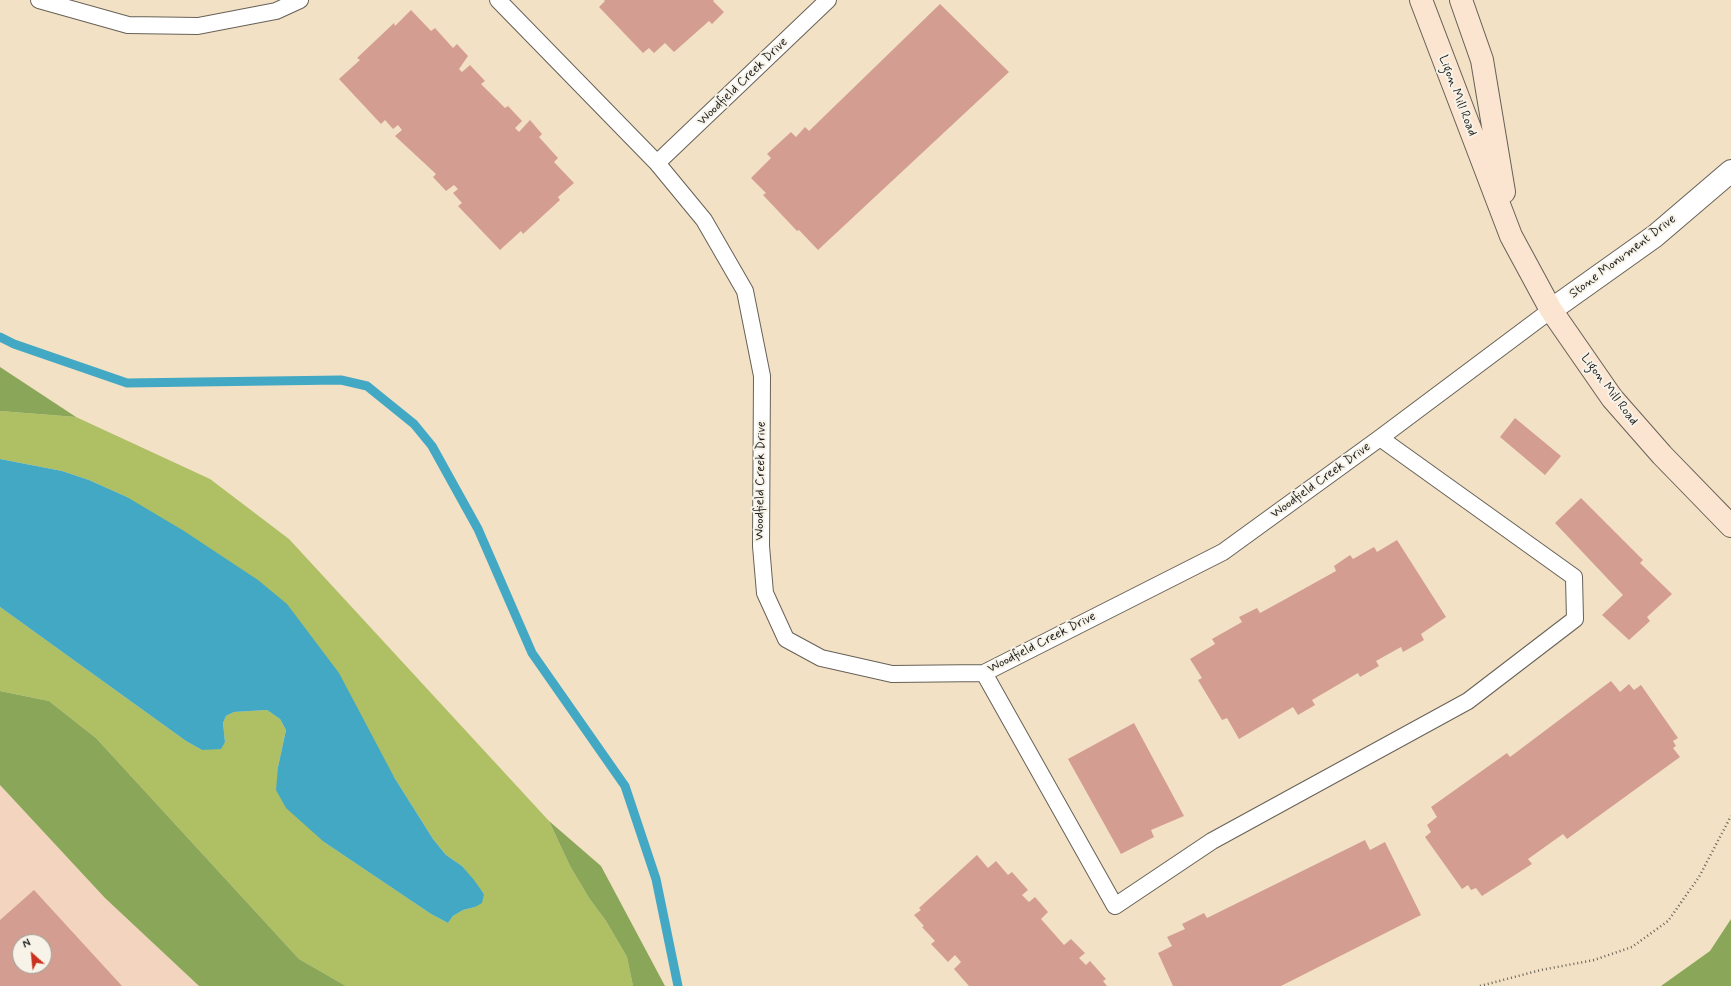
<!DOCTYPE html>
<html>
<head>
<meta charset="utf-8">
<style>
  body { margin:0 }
  #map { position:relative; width:1731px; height:986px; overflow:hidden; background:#f2e1c5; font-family:Mynerve,sans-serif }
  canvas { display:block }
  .north { position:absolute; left:12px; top:934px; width:40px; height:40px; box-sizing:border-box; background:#f7f3e8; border:1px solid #9f9d96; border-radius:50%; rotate:333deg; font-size:11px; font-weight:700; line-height:16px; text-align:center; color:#1c1c1c }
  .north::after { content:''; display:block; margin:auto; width:14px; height:18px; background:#c8321e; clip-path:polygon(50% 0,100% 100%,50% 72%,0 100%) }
</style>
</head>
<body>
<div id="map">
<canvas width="1731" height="986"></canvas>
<div class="north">N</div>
</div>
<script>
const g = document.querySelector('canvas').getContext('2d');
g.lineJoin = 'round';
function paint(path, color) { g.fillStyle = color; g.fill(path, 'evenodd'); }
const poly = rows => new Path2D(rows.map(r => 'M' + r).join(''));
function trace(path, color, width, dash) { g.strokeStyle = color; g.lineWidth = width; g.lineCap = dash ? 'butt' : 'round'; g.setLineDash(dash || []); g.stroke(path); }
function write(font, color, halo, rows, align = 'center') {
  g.font = font + ' Mynerve,sans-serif'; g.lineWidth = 4; g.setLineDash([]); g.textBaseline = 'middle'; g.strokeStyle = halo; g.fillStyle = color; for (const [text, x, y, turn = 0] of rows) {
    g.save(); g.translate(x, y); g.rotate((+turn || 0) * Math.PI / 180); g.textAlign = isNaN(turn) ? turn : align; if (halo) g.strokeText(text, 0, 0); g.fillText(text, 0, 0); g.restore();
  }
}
paint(poly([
  [0,785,105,898,199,986,0,986],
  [20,942,44,942,44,966,20,966]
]), '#f3d4bf');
paint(poly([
  [0,411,76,417,210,479,289,539,549,821,570,866,589,898,606,921,627,957,633,986,346,986,299,959,96,738,49,701,0,691,0,607,186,741,202,750,225,742,223,723,226,716,234,712,267,710,280,719,286,730,278,767,324,842,431,914,448,923,453,916,463,910,475,907,484,894,462,866,446,855,433,839,394,777,127,497,89,480,62,471,0,459]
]), '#aec063');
paint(poly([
  [0,367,76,417,0,411],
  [0,691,49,701,96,738,299,959,346,986,199,986,105,898,0,785],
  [549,821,601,866,665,986,633,986,627,957,606,921,589,898,570,866],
  [1731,919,1731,986,1661,986,1710,951]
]), '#8aa659');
paint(poly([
  [0,459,62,471,89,480,127,497,184,531,258,580,287,604,339,673,394,777,433,839,446,855,462,866,474,880,484,894,482,903,475,907,463,910,453,916,448,923,431,914,324,842,286,808,276,790,278,767,286,730,280,719,267,710,234,712,226,716,223,723,225,742,221,749,202,750,186,741,0,607]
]), '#43a8c3');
trace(poly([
  [0,337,14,344,127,383,341,380,367,386,414,424,432,446,478,529,532,653,625,786,656,879,678,986]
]), '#43a8c3', 9);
paint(poly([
  [604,0,714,0,713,1,724,12,712,24,709,21,674,52,665,43,654,53,649,48,643,53,599,7,605,1],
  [940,4,1009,72,818,250,799,230,797,231,763,195,766,193,751,178,771,158,767,154,791,132,796,137,805,127,809,131],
  [411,10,431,31,435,28,453,48,457,44,468,56,459,69,462,72,470,65,485,81,481,84,505,108,508,106,522,121,515,128,519,132,530,120,542,134,539,137,558,158,554,162,574,183,558,197,560,200,523,234,521,231,500,250,458,206,462,203,453,193,458,189,454,185,446,191,433,177,436,174,395,136,402,130,398,125,393,129,385,120,381,124,339,79,360,60,357,58,394,23,395,26],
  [1515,418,1561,456,1545,475,1500,437],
  [1581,498,1643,560,1640,563,1672,594,1647,617,1650,621,1629,640,1602,615,1623,595,1555,523],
  [1397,540,1446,617,1421,634,1424,640,1403,652,1401,647,1376,661,1379,666,1360,677,1358,673,1312,700,1315,705,1298,715,1293,707,1239,739,1227,718,1222,720,1198,680,1202,678,1190,659,1215,644,1212,639,1242,622,1239,617,1257,608,1260,613,1282,601,1336,571,1334,566,1350,555,1353,559,1374,547,1377,552],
  [1611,681,1620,692,1629,684,1634,690,1641,685,1678,738,1673,741,1676,746,1673,748,1680,757,1567,839,1563,834,1528,859,1532,864,1482,896,1476,888,1471,890,1468,885,1462,889,1425,837,1431,832,1427,825,1437,817,1431,807,1507,753,1510,757],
  [1134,723,1184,816,1151,830,1154,837,1121,854,1068,759],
  [1365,840,1370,850,1385,842,1421,915,1281,986,1173,986,1158,953,1172,946,1167,937,1185,929,1182,924,1204,913,1207,918],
  [977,855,988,868,996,861,1008,875,1012,872,1028,890,1022,895,1029,902,1035,897,1048,912,1041,919,1064,945,1071,939,1085,953,1079,958,1086,965,1090,961,1106,979,1103,981,1107,986,969,986,954,969,961,962,955,955,948,962,931,944,935,941,922,927,924,926,914,915,921,910,919,908],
  [34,890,122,986,0,986,0,920],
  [20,942,44,942,44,966,20,966]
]), '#d39e91');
const service = poly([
  [39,0,128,25,198,26,276,11,300,0],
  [498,0,657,163,704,220,745,291,762,376,761,546,765,593,786,639,821,658,892,674,984,673,1223,552,1380,438,1551,310],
  [657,163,828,0],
  [984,673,1115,906,1212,841,1468,701,1575,619,1574,577,1380,438]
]);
const minor = poly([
  [1551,310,1655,236,1731,171]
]);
const secondary = poly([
  [1421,0,1511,236,1551,310,1612,398,1662,455,1731,526],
  [1461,0,1482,60,1504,192]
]);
trace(service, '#676157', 18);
trace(minor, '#676157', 24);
trace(secondary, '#676157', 24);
trace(poly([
  [1480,986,1541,970,1594,960,1632,947,1668,921,1699,877,1731,816]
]), '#676157', 2.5, [1, 3]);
trace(service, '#fff', 16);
trace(minor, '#fff', 22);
trace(secondary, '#fce5d0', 22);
write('13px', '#1c1c1c', '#f7f3e8', [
  ["Woodfield Creek Drive",743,82,-44],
  ["Ligon Mill Road",1457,96,69],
  ["Stone Monument Drive",1623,257,-37],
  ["Ligon Mill Road",1609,390,53],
  ["Woodfield Creek Drive",761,481,-89],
  ["Woodfield Creek Drive",1321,481,-36],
  ["Woodfield Creek Drive",1042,643,-27]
]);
</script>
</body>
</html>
